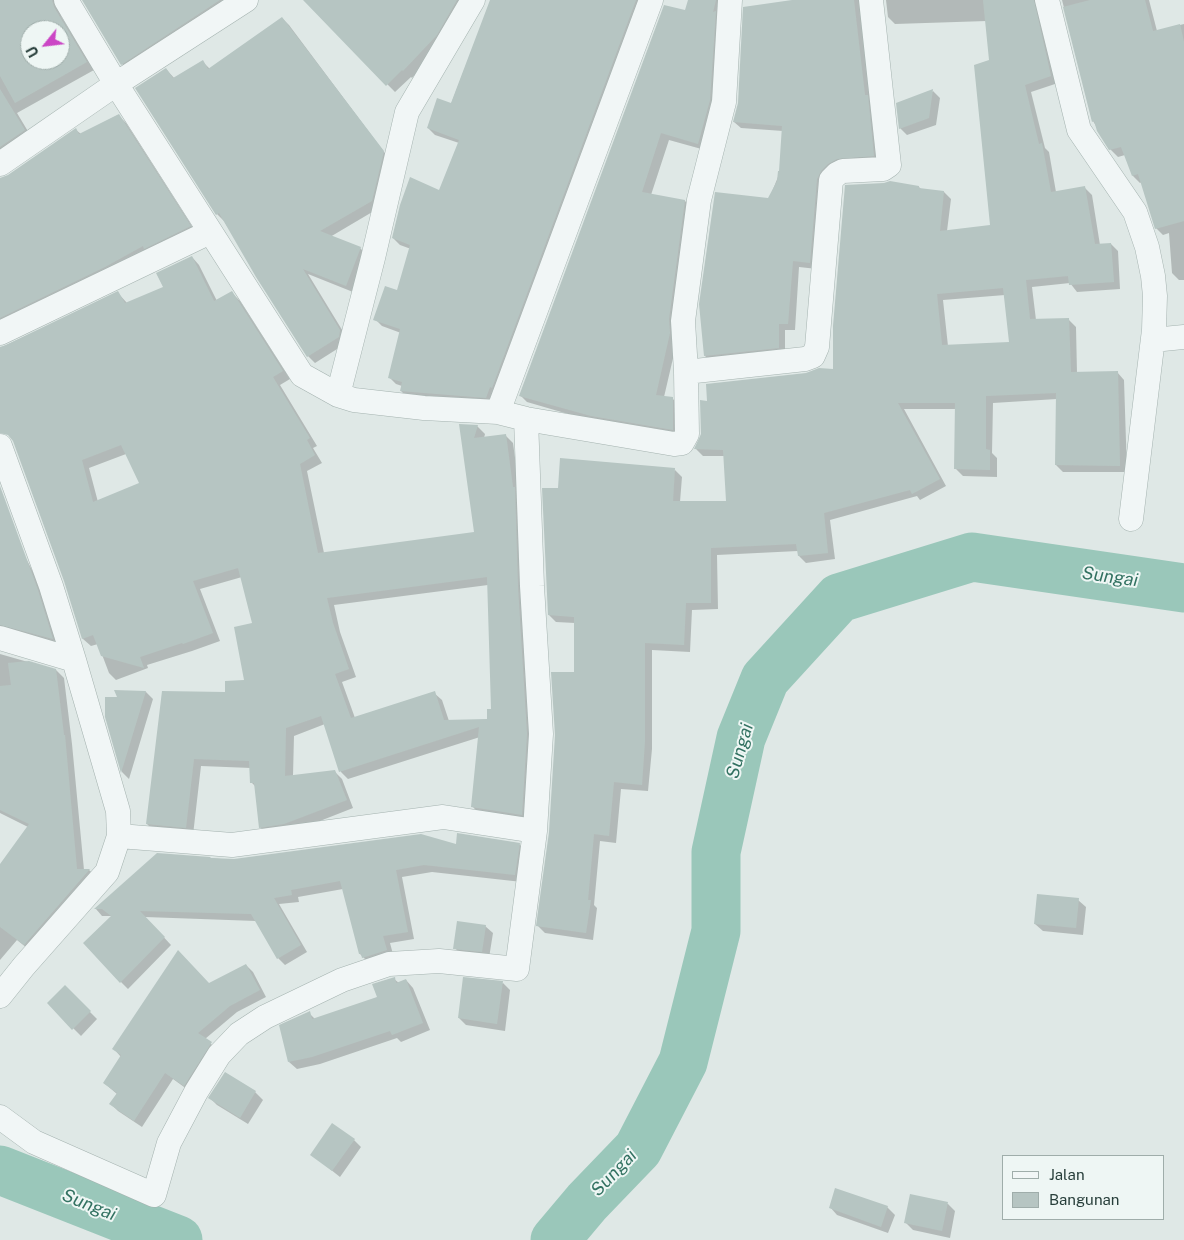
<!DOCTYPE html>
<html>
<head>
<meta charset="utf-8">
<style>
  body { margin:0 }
  #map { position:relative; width:1184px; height:1240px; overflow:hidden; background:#dfe8e6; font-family:"Public Sans",sans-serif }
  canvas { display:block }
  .legend { position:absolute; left:1002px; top:1155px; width:162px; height:65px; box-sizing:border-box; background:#eef6f4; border:1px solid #9fadaa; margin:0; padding:6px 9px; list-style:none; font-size:15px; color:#283f3b }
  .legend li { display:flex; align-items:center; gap:10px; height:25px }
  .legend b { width:25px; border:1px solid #9fadaa }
  .north { position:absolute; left:20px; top:20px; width:50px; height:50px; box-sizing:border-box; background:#eef6f4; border:1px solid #9fadaa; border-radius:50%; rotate:241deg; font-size:14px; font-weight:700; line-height:20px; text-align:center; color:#283f3b }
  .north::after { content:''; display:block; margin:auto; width:18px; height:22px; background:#cb46c5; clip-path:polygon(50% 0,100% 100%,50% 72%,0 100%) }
</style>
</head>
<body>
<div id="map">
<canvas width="1184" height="1240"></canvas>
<ul class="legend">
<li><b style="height:6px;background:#f1f6f6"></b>Jalan</li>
<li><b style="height:14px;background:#b6c5c2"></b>Bangunan</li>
</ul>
<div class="north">U</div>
</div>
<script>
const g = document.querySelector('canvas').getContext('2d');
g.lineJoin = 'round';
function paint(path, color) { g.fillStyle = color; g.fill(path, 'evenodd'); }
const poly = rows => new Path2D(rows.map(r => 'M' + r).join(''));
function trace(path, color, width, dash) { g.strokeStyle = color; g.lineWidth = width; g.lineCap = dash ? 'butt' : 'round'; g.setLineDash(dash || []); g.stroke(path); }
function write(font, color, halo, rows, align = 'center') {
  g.font = font + ' "Public Sans",sans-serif'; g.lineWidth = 4; g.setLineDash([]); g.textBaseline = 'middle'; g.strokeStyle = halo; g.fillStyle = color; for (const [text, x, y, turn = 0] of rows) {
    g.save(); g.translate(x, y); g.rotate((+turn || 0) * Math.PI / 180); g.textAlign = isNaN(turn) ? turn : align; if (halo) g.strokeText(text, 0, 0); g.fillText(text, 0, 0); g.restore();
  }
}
paint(poly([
  [0,0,63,0,60,8,61,16,94,70,17,113,32,138,0,160],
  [30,30,60,30,60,60,30,60],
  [83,0,241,0,129,72,122,64],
  [304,0,470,0,444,42,412,78,411,77,395,92],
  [491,0,646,0,493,404,408,398,401,391,402,386,396,384,389,377,401,333,382,326,375,319,398,291,411,249,400,245,393,238,440,192,459,143,435,135,428,128,451,104],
  [689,0,725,0,717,108,705,150,669,140,651,195,685,201,692,208,677,341,664,397,672,398,679,405,680,436,599,423,527,402,520,395,686,12],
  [794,0,866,0,880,162,844,165,817,269,799,267,795,330,785,330,785,355,712,363,705,356,780,172,783,131,741,128,734,122],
  [886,0,1043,0,1058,83,1031,92,1045,148,1049,152,1056,192,1085,188,1092,195,1100,245,1111,244,1118,251,1120,289,1077,292,1070,283,1032,287,1036,320,1069,320,1076,327,1077,373,1117,372,1124,380,1127,472,1063,472,1056,465,1057,399,993,403,992,453,997,458,997,477,963,476,956,469,956,409,904,409,946,486,920,500,917,496,830,520,835,559,806,563,799,556,798,551,717,555,718,609,692,610,690,652,652,650,652,749,648,791,621,789,616,843,600,841,594,905,597,908,593,940,545,933,538,926,576,673,575,623,556,622,549,615,675,470,682,477,680,502,727,502,724,456,703,456,696,449,702,434,709,402,834,370,919,187,922,190,944,192,951,199,947,231,992,226,990,61,987,21,895,24,888,17],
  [1005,295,1010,344,948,346,943,300],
  [1062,0,1149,0,1157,31,1184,24,1184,280,1179,280,1172,273,1169,233,1163,235,1156,228,1142,182,1140,183,1133,176,1125,155,1118,157,1110,149,1093,121],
  [282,18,289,25,390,160,379,208,330,237,360,248,367,255,353,292,308,274,347,338,345,344,315,363,308,356,224,221,217,214,166,69,175,79,203,62,210,69],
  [933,91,940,98,936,125,907,135,900,128],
  [118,115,126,123,197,234,0,330,0,179,8,177,76,130,81,134],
  [192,257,199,265,217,301,232,293,240,301,290,379,280,385,317,446,313,448,322,463,307,471,324,553,475,533,461,425,477,426,485,434,484,438,505,435,513,443,520,494,534,742,530,822,480,815,473,807,480,737,348,779,341,772,325,724,294,736,293,776,334,771,342,779,353,808,292,832,268,835,260,827,256,787,252,783,251,768,201,766,193,835,155,832,147,824,226,693,246,681,253,624,242,577,200,589,220,641,192,651,147,665,148,668,116,680,109,673,98,644,91,646,83,639,65,581,14,441,0,417,0,348,118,293,127,303,165,287],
  [126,454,141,483,98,502,89,468],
  [488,585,492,710,488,720,449,721,442,700,434,693,355,718,342,682,356,677,340,632,334,605],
  [0,509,42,589,60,646,0,635],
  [0,654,56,670,64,678,72,744,84,870,89,870,97,877,32,952,17,940,0,960,0,866,28,827,0,813],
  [146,692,153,699,129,779,122,772,106,717,119,699],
  [519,844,526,851,522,882,432,872,402,877,414,939,390,943,394,958,371,965,360,954,343,889,298,897,299,902,279,904,307,952,285,965,278,958,256,921,145,917,171,945,128,989,121,982,113,916,102,916,96,909,158,854,234,860,457,845],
  [1078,900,1086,907,1083,935,1043,931,1035,924],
  [485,926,493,933,489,958,462,956,455,948],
  [246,965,253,972,266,997,237,1012,205,1039,218,1050,191,1092,173,1079,142,1127,118,1111,111,1104,117,1094,104,1083,121,1057,114,1049,209,984],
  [394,979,399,983,406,980,413,988,430,1030,401,1042,397,1038,320,1064,297,1069,289,1062,309,1013,315,1019,379,997],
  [503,983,510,990,505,1031,466,1025,459,1018],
  [65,987,97,1019,81,1036,48,1003],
  [225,1074,255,1092,263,1100,248,1124,217,1105,210,1098],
  [354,1140,361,1147,340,1177,311,1154],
  [911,1196,948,1204,955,1211,950,1238,913,1230,905,1222],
  [830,1207,887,1207,895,1215,888,1233,837,1215]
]), '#0003');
trace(poly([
  [0,1170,178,1240],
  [555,1240,587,1202,638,1149,683,1062,716,931,716,852,741,738,765,679,839,598,972,557,1184,588]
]), '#9ac7ba', 49);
paint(poly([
  [0,0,52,0,54,7,87,62,15,103,0,76],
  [30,30,60,30,60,60,30,60],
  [82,0,220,0,121,65],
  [303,0,457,0,437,35,403,71,402,70,386,86],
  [490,0,636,0,492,388,490,387,486,398,400,391,402,382,388,378,400,329,373,320,385,286,397,290,410,245,392,238,400,205,410,177,439,190,459,140,427,128,437,98,451,103],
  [688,0,716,0,713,12,716,11,710,100,698,144,661,133,642,192,685,200,669,319,670,333,656,395,673,397,673,430,591,416,519,396,664,5,685,10],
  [792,0,854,0,865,95,868,95,874,156,837,159,828,164,821,171,817,179,810,263,793,261,788,324,779,324,779,348,704,356,699,304,715,192,768,198,777,181,778,171,779,171,782,126,733,122,738,103,743,7],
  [983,0,1034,0,1051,76,1025,85,1039,144,1042,143,1051,192,1085,186,1095,244,1111,243,1114,282,1069,285,1068,276,1026,280,1030,319,1069,318,1071,372,1118,371,1120,466,1055,465,1056,393,986,396,986,449,990,450,990,470,954,469,955,403,898,403,940,479,912,494,910,490,824,513,828,553,798,556,796,544,711,548,711,603,686,603,684,645,645,643,645,741,642,785,614,782,609,836,594,834,588,900,591,900,586,933,536,926,549,832,555,735,551,672,574,672,574,617,548,615,542,488,558,488,560,458,675,468,673,501,726,501,723,450,694,449,701,434,700,400,707,401,706,384,806,373,819,368,833,369,833,326,845,185,884,183,890,181,919,186,919,188,944,191,940,231,990,225,974,65,989,60],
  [1003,288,1009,342,942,345,937,294],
  [1090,0,1145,0,1153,31,1180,24,1184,42,1184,221,1155,229,1138,174,1132,176,1121,147,1109,150,1097,131,1094,121,1092,122,1063,7],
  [282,17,384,151,372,201,320,231,361,247,346,286,303,269,340,330,339,337,307,357,256,277,219,213,216,215,135,88,166,68,173,78,203,60,208,69],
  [0,89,25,130,0,147],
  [933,89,929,118,899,129,896,103],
  [119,114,191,226,144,249,143,246,105,267,0,318,0,178,8,175,76,128,79,134],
  [192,256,214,301,232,291,283,371,273,377,310,438,307,440,315,455,300,464,318,553,474,532,459,424,478,425,474,438,506,434,513,487,515,487,518,587,527,734,522,815,471,807,479,727,339,772,321,716,286,728,285,776,335,770,347,800,284,824,259,828,254,783,250,783,249,761,194,759,186,828,146,824,162,691,225,692,225,681,244,680,234,627,252,623,238,568,193,581,213,633,183,644,182,643,140,657,144,668,101,656,93,635,82,639,64,581,13,441,8,435,0,433,0,347,6,345,118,291,125,303,163,287,156,273],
  [121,445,139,483,93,502,82,460],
  [487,577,491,709,487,709,487,719,444,720,435,691,351,718,335,674,349,669,333,623,327,598],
  [0,486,38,590,53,639,0,625],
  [29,661,56,669,64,735,65,735,77,869,90,869,24,945,0,927,0,864,29,824,0,810,0,686,11,685,8,663],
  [114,690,146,691,121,773,105,717,105,697,117,697],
  [457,833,520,843,515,875,424,865,396,870,408,932,383,936,387,950,362,958,361,954,359,954,340,881,291,890,292,895,274,898,301,945,277,959,251,914,140,911,165,937,120,983,83,943,111,916,102,909,94,909,157,853,210,857,211,858,234,859,421,834,456,844],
  [1037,894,1079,898,1076,928,1034,924],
  [457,921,486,925,482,952,453,949],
  [178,950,209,983,246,964,260,990,230,1006,198,1033,212,1042,184,1086,165,1073,134,1121,109,1104,117,1093,103,1083,121,1055,112,1049],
  [395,977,396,983,406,979,423,1023,392,1035,390,1031,312,1057,288,1062,279,1025,308,1012,310,1011,312,1019,377,997,372,984],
  [463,977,503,981,497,1024,458,1018],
  [65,985,91,1011,72,1030,47,1003],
  [225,1072,256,1091,240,1118,208,1098],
  [332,1123,355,1139,332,1171,310,1155],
  [835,1188,888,1206,881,1227,829,1208],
  [910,1194,948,1202,942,1231,904,1223]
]), '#b6c5c2');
const minor = poly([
  [66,0,116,84,302,375,338,395,354,400,424,408,498,412,526,419,674,444,682,443,687,434,686,372,683,321,699,200,724,102,730,0],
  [1047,0,1079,130,1135,212,1147,247,1153,276,1155,296,1154,330,1131,519],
  [0,164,116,84,246,0],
  [0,333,210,232],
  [1153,340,1184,337],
  [686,372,805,359,813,356,817,347,831,180,837,174,843,171,883,169,889,165,871,0],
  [338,395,373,258,407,112,473,0],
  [498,412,651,0],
  [0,446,51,586,74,660,118,811,119,836,107,872,24,966,0,996],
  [0,638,74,660],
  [119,836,232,845,443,817,535,831],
  [0,1117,34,1142,154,1195,169,1143,196,1092,219,1055,239,1034,265,1017,342,980,389,964,439,961,517,969,535,831,541,734,532,586,526,419]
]);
trace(minor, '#a4b2af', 25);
trace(minor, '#f1f6f6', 24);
write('italic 18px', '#337262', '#eef6f4', [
  ["Sungai",1110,577,8],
  ["Sungai",740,751,-74],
  ["Sungai",614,1173,-46],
  ["Sungai",89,1205,22]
]);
</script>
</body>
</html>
